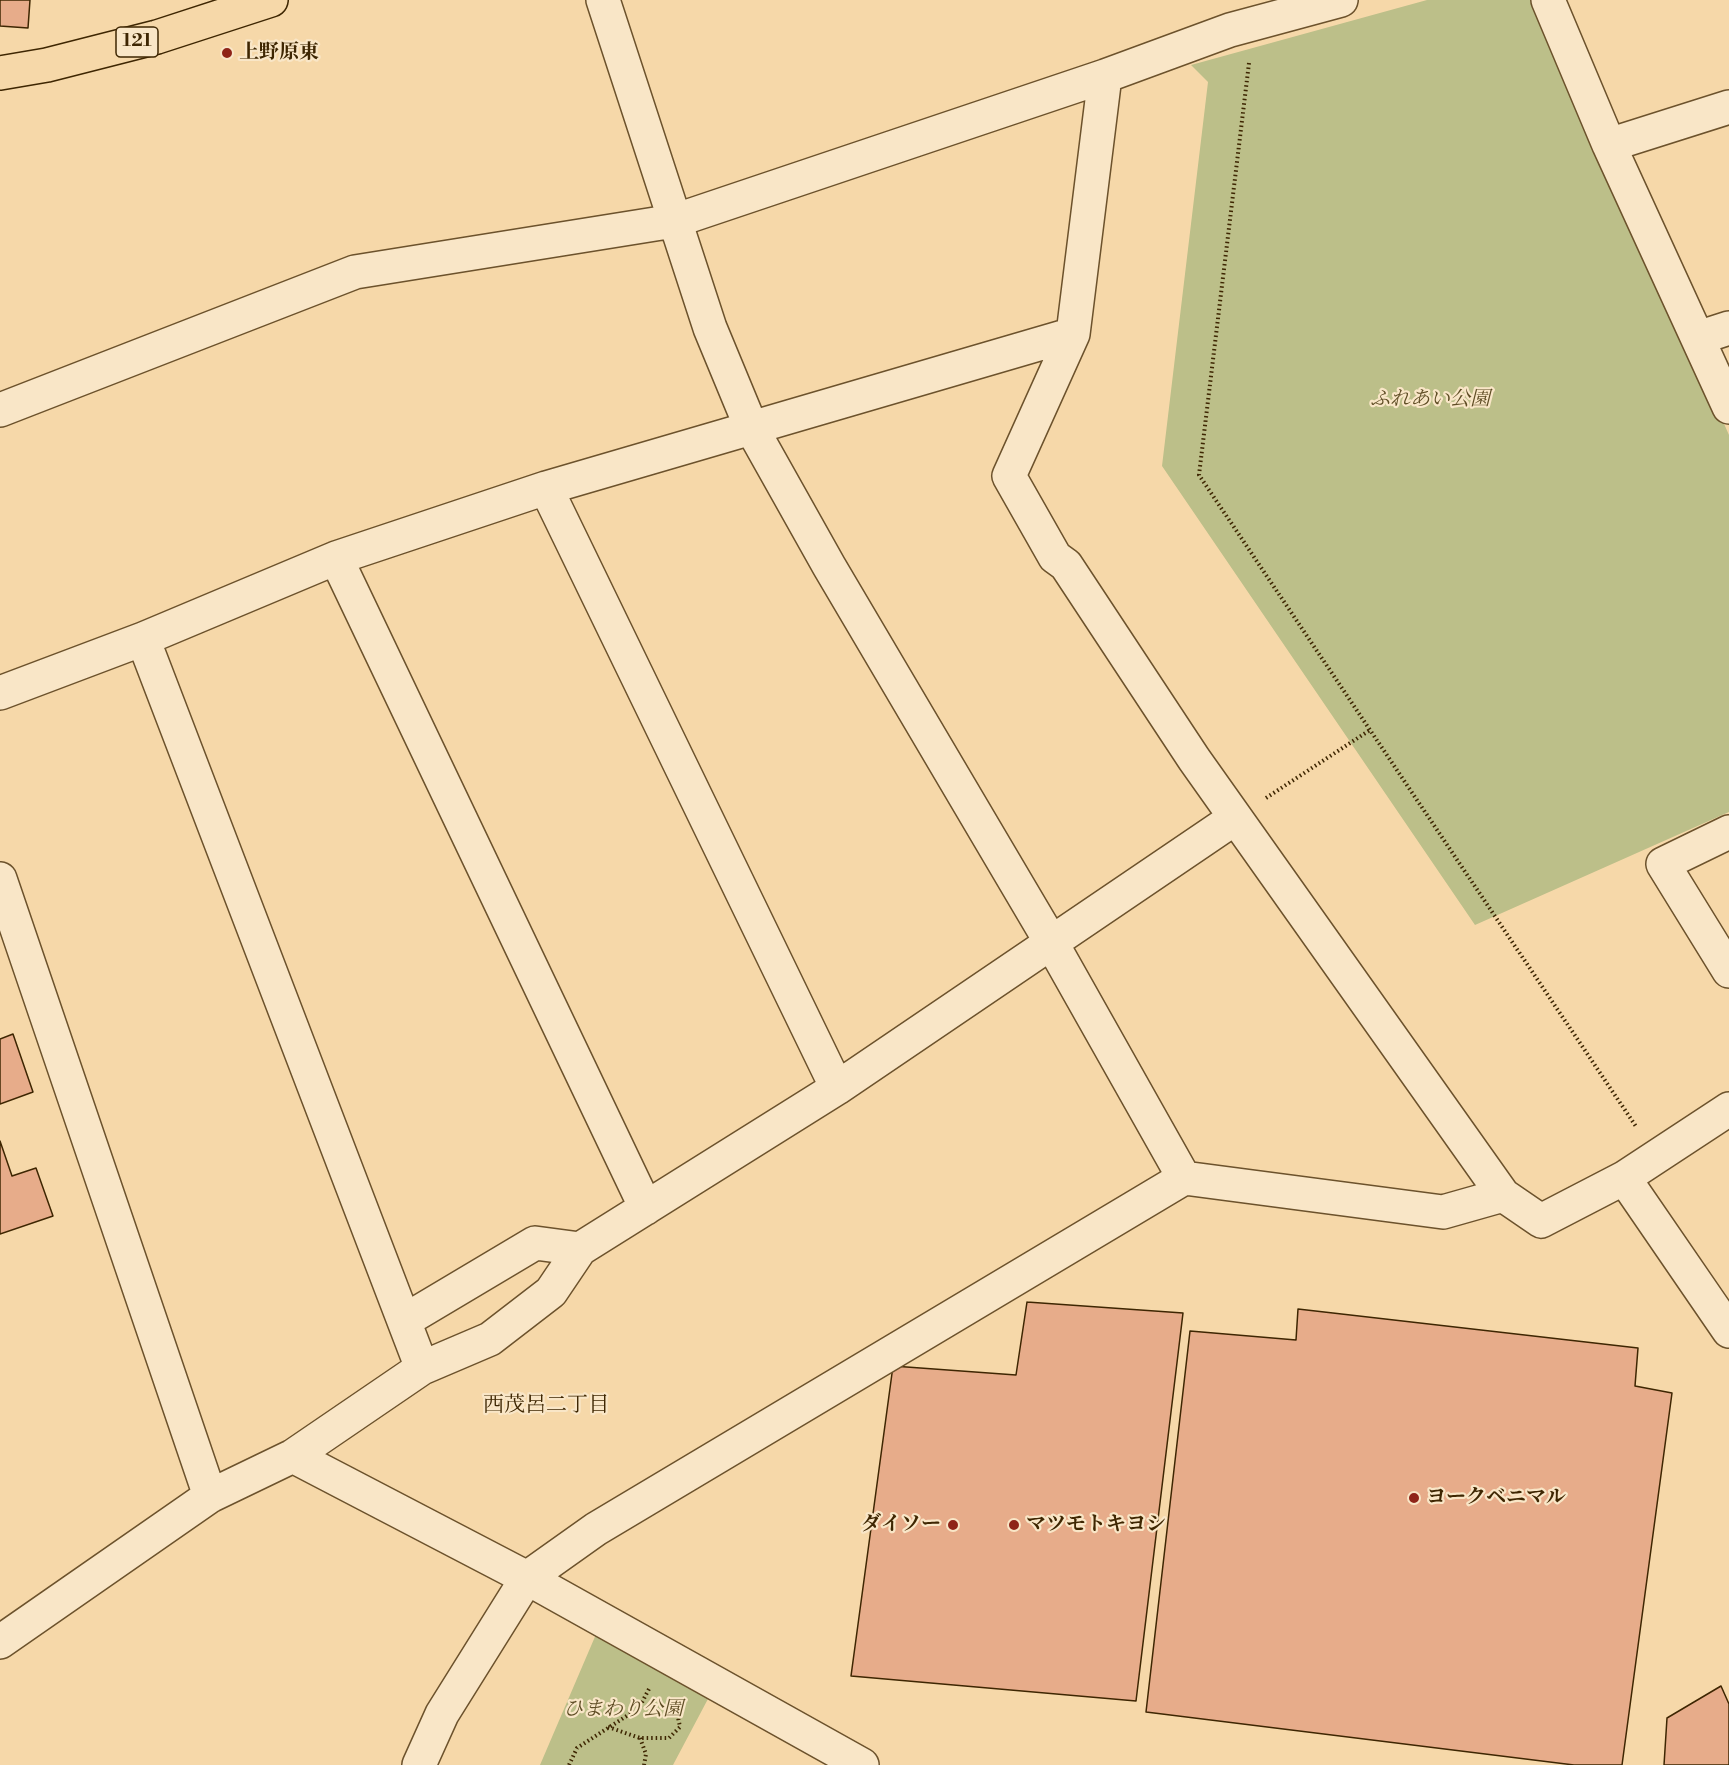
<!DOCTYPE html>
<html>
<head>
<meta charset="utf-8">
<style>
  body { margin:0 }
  canvas { display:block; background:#f6d8a9 }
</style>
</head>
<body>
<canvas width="1729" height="1765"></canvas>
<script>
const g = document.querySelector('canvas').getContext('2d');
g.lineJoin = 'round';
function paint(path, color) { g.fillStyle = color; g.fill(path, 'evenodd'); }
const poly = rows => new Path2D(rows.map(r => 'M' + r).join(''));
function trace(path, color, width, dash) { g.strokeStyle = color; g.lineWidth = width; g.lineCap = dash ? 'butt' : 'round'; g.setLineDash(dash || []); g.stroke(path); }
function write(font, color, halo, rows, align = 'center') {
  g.font = font + ' "Libre Bodoni","Noto Serif JP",serif'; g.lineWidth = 4.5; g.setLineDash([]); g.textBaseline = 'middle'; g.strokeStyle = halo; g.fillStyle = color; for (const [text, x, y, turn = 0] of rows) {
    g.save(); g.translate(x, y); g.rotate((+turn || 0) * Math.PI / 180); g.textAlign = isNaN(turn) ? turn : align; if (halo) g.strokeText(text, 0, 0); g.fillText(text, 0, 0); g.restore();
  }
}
paint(poly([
  [1427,0,1536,0,1729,435,1729,812,1475,925,1162,466,1208,82,1191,65],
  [597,1632,709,1697,673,1765,540,1765]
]), '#bcbf89');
const building = poly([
  [0,0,30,0,28,28,0,26,0,0],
  [13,1034,33,1092,0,1104,0,1039,13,1034],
  [0,1141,12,1176,36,1168,53,1216,0,1234,0,1141],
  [1027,1302,1183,1313,1136,1701,851,1676,893,1366,1016,1375,1027,1302],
  [1298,1309,1638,1348,1635,1386,1672,1393,1622,1765,1574,1765,1146,1712,1190,1331,1296,1340,1298,1309],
  [1721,1686,1729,1704,1729,1765,1664,1765,1667,1718,1721,1686]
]);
paint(building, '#e7ac8a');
trace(building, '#3e2602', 1.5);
const street = poly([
  [603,0,710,328,751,427,829,566,1051,942,1184,1178],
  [1548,0,1609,145,1729,407],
  [1105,76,1073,334,1009,476,1055,557,1066,565,1194,759,1503,1195,1541,1221,1624,1178,1729,1109],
  [1609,145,1729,107],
  [1698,338,1729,328],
  [0,410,355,272,674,221,1105,76,1230,30,1341,0],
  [546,488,837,1088],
  [336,558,646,1208],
  [143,639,422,1368],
  [0,693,143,639,336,558,546,488,1073,334],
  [1729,832,1663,864,1729,971],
  [0,879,210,1496],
  [1624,1178,1729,1331],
  [404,1321,535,1243,580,1249],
  [293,1456,527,1578,862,1765],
  [0,1642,210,1496,293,1456,422,1368,490,1339,551,1292,580,1249,837,1088,1235,818],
  [419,1765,442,1714,527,1578,596,1529,1184,1178,1443,1212,1503,1195]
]);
const highway = poly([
  [0,73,47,65,157,37,271,0]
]);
trace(street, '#6c522c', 36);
trace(highway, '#3e2602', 36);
trace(poly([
  [1249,63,1199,475,1637,1128],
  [1266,798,1370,730],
  [608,1727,640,1738,669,1738,680,1727,675,1703],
  [640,1738,646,1754,644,1765],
  [569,1765,577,1748,639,1708,650,1687]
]), '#3e2602', 4, [1.5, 3]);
trace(street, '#f9e6c7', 33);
trace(highway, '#f6d8a9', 33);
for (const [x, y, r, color] of [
  [227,53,6,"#8f2418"],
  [1414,1498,6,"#8f2418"],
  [953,1525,6,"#8f2418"],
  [1014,1525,6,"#8f2418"]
]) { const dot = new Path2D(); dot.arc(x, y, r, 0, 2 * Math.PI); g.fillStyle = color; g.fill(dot); trace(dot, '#f9e6c7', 2); }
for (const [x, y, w] of [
  [137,42,42]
]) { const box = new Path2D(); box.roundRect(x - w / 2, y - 15, w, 30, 4.5); g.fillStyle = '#f9e6c7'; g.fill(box); trace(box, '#3e2602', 1.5); }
write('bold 18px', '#3e2602', null, [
  ["121",137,42]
]);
write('bold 20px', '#3e2602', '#f9e6c7', [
  ["上野原東",239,53],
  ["ヨークベニマル",1426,1498],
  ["ダイソー",941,1525,"right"],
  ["マツモトキヨシ",1026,1525]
], 'left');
write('italic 20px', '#5e4c24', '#f9e6c7', [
  ["ふれあい公園",1430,400],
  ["ひまわり公園",623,1710]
]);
write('21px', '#3e2602', '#f9e6c7', [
  ["西茂呂二丁目",546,1406]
]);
</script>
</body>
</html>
